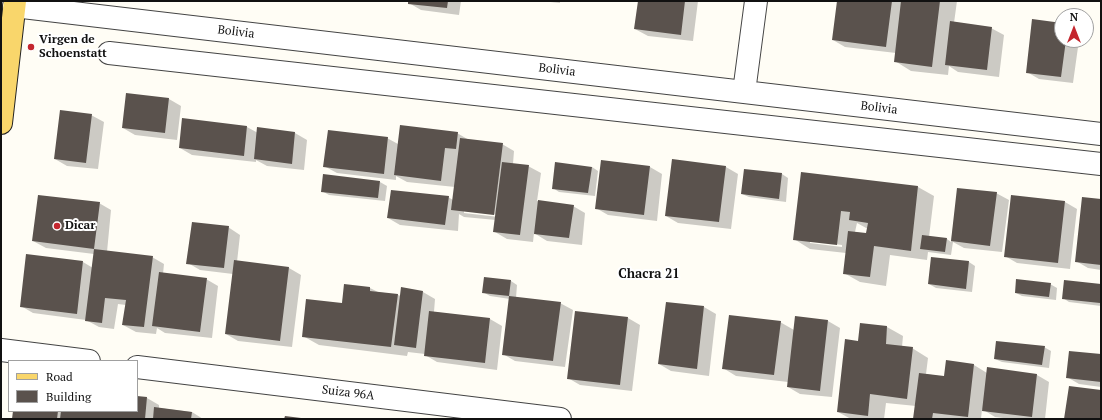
<!DOCTYPE html>
<html>
<head>
<meta charset="utf-8">
<style>
  body { margin:0 }
  #map { position:relative; width:1102px; height:420px; overflow:hidden; background:#fffdf5; font-family:"PT Serif",serif }
  canvas { display:block }
  .frame { position:absolute; inset:0; border:2px solid #111; pointer-events:none }
  .legend { position:absolute; left:8px; top:360px; width:130px; height:52px; box-sizing:border-box; background:#fff; border:1px solid #a0a0a0; margin:0; padding:5px 7px; list-style:none; font-size:12px; color:#111 }
  .legend li { display:flex; align-items:center; gap:8px; height:20px }
  .legend b { width:20px; border:1px solid #a0a0a0 }
  .north { position:absolute; left:1054px; top:8px; width:40px; height:40px; box-sizing:border-box; background:#fff; border:1px solid #a0a0a0; border-radius:50%; rotate:0deg; font-size:11px; font-weight:700; line-height:16px; text-align:center; color:#111 }
  .north::after { content:''; display:block; margin:auto; width:14px; height:18px; background:#c4262e; clip-path:polygon(50% 0,100% 100%,50% 72%,0 100%) }
</style>
</head>
<body>
<div id="map">
<canvas width="1102" height="420"></canvas>
<div class="frame"></div>
<ul class="legend">
<li><b style="height:5px;background:#f9d66b"></b>Road</li>
<li><b style="height:11px;background:#5a524d"></b>Building</li>
</ul>
<div class="north">N</div>
</div>
<script>
const g = document.querySelector('canvas').getContext('2d');
g.lineJoin = 'round';
function paint(path, color) { g.fillStyle = color; g.fill(path, 'evenodd'); }
const poly = rows => new Path2D(rows.map(r => 'M' + r).join(''));
function trace(path, color, width, dash) { g.strokeStyle = color; g.lineWidth = width; g.lineCap = dash ? 'butt' : 'round'; g.setLineDash(dash || []); g.stroke(path); }
function write(font, color, halo, rows, align = 'center') {
  g.font = font + ' "PT Serif",serif'; g.lineWidth = 4; g.setLineDash([]); g.textBaseline = 'middle'; g.strokeStyle = halo; g.fillStyle = color; for (const [text, x, y, turn = 0] of rows) {
    g.save(); g.translate(x, y); g.rotate((+turn || 0) * Math.PI / 180); g.textAlign = isNaN(turn) ? turn : align; if (halo) g.strokeText(text, 0, 0); g.fillText(text, 0, 0); g.restore();
  }
}
paint(poly([
  [409,1,461,1,459,15,421,10,409,3],
  [541,1,560,1,560,3],
  [639,1,698,1,693,41,648,36,635,29],
  [838,1,957,1,954,23,991,28,1004,35,999,77,958,72,949,66,948,75,911,71,895,61,896,53,845,47,833,40],
  [1062,24,1062,40,1079,40,1073,83,1039,79,1027,72],
  [169,99,181,106,177,140,135,135,123,128],
  [91,115,104,122,98,169,67,166,55,159],
  [183,119,247,127,258,133,258,128,295,133,307,140,304,170,267,166,256,160,256,162,192,155,180,148],
  [457,133,469,140,502,144,514,151,513,164,528,166,541,173,537,201,573,206,585,213,582,245,547,241,534,233,533,242,507,239,495,232,496,220,464,217,459,214,458,231,400,225,388,218,448,197,453,200,455,187,407,182,396,176,396,180,337,173,324,166,387,138,398,144],
  [464,211,499,215,499,217,464,213],
  [602,161,650,167,662,174,657,221,608,215,596,208],
  [592,167,598,171,595,196,559,192,553,188],
  [726,167,738,174,731,229,678,223,666,216],
  [802,173,918,187,934,196,929,237,947,239,951,242,958,189,996,193,1009,200,1002,252,964,248,953,242,951,255,928,252,927,260,890,255,886,286,860,282,844,273,846,253,810,249,794,239],
  [857,223,868,229,867,234,855,232],
  [810,241,842,245,842,247,810,243],
  [782,174,788,178,786,202,749,197,742,194],
  [324,175,380,182,387,186,385,201,329,195,322,191],
  [1012,196,1065,202,1077,209,1070,269,1017,263,1005,256],
  [1101,200,1101,270,1088,268,1076,261],
  [99,203,111,210,107,252,152,257,164,264,163,274,206,279,218,286,212,338,165,333,157,328,156,334,136,332,123,325,126,305,118,304,114,329,99,327,86,320,33,313,21,306,83,262,93,268,94,254,46,248,33,241],
  [228,227,240,235,237,262,289,268,301,275,292,347,238,341,226,334,233,274,200,270,188,263],
  [932,258,969,262,975,266,972,292,936,288,929,284],
  [485,278,511,281,517,285,516,298,560,303,573,310,565,367,515,361,503,354,510,299,490,296,483,292],
  [1065,281,1101,285,1101,306,1069,302,1063,298],
  [1050,284,1057,288,1056,300,1022,296,1016,293],
  [345,285,370,288,378,292,398,295,401,296,401,289,423,292,435,299,434,312,490,319,502,326,497,370,437,362,425,355,425,354,408,352,407,356,319,345,303,336,342,304],
  [704,307,716,314,709,376,671,371,659,364],
  [796,317,828,321,840,328,832,397,800,394,788,387,788,382,736,376,723,368,780,322,794,330],
  [628,318,640,325,632,391,580,385,568,378],
  [861,324,887,327,903,336,902,347,912,348,928,358,926,374,945,377,947,361,974,365,987,373,988,369,1037,375,1049,382,1045,419,1011,419,995,417,982,409,981,419,914,419,916,406,886,403,884,419,851,419,838,412,859,342],
  [1044,347,1051,351,1049,368,1002,362,995,359],
  [1101,355,1101,387,1079,384,1067,377],
  [137,397,147,398,159,405,159,408,192,412,203,419,13,419,14,411,137,411]
]), '#0003');
paint(poly([
  [408,1,448,1,447,8,408,4],
  [638,1,685,1,681,35,634,29],
  [837,1,892,1,886,47,832,40],
  [901,1,940,1,932,67,894,62],
  [1032,19,1062,23,1062,40,1066,40,1061,77,1026,73],
  [950,21,992,27,987,70,945,65],
  [126,93,169,98,165,133,122,128],
  [60,110,92,114,86,163,54,159],
  [182,118,247,126,244,156,179,148],
  [400,125,458,132,456,149,445,148,441,181,394,175],
  [257,127,295,132,292,164,254,159],
  [328,130,388,137,384,174,323,167],
  [460,138,503,143,494,215,451,210],
  [672,159,726,166,719,222,665,216],
  [601,160,650,166,644,215,595,209],
  [502,162,529,165,520,235,493,232],
  [555,162,592,167,588,193,552,189],
  [744,169,782,173,779,199,741,194],
  [801,172,918,186,911,251,874,246,870,277,843,274,848,231,866,233,868,223,849,220,850,212,841,211,837,245,793,240],
  [323,174,380,181,378,198,321,192],
  [957,188,997,192,990,246,951,241],
  [391,190,449,196,445,225,387,218],
  [38,195,100,202,94,249,32,241],
  [1011,195,1065,201,1058,263,1004,257],
  [1082,197,1101,199,1101,265,1075,262],
  [538,200,574,205,569,238,534,234],
  [192,222,229,226,224,268,186,264],
  [922,235,947,238,945,252,920,249],
  [94,249,153,256,144,327,122,325,126,300,105,298,102,323,85,321],
  [26,254,83,261,77,314,20,307],
  [931,257,969,261,966,289,928,284],
  [234,260,289,267,280,341,225,334],
  [159,272,207,278,200,332,152,326],
  [484,277,511,280,509,296,482,293],
  [1016,279,1051,283,1049,297,1015,293],
  [1064,280,1101,284,1100,303,1062,299],
  [344,284,370,287,370,291,398,294,391,347,302,337,306,299,342,303],
  [401,287,423,291,416,348,394,345],
  [509,296,561,302,553,361,502,355],
  [666,302,704,306,697,369,658,364],
  [429,311,490,318,485,363,424,356],
  [575,311,628,317,620,385,567,379],
  [729,315,781,321,774,375,722,369],
  [795,316,828,320,820,391,787,387],
  [860,323,887,326,886,344,913,347,907,399,870,394,868,416,837,412,845,339,858,341],
  [996,341,1045,346,1042,365,994,359],
  [1069,351,1101,354,1101,382,1066,378],
  [946,360,974,364,968,417,933,413,932,419,913,419,919,373,944,376],
  [987,367,1037,374,1032,417,982,411],
  [1069,386,1101,390,1101,419,1064,419],
  [137,396,147,397,145,419,60,419,61,411,137,411],
  [154,407,192,412,191,419,153,419],
  [13,411,58,411,57,419,12,419],
  [285,416,301,418,301,419,284,419]
]), '#5a524d');
const street = poly([
  [14,6,1101,134],
  [109,53,1101,164],
  [744,92,756,1],
  [1,350,89,361],
  [137,367,560,419]
]);
const primary = poly([
  [1,123,15,1]
]);
trace(street, '#444', 24);
trace(primary, '#222', 24);
trace(street, '#fff', 22);
trace(primary, '#f9d66b', 22);
for (const [x, y, r, color] of [
  [31,47,4,"#c4262e"],
  [57,226,4,"#c4262e"]
]) { const dot = new Path2D(); dot.arc(x, y, r, 0, 2 * Math.PI); g.fillStyle = color; g.fill(dot); trace(dot, '#fff', 1.5); }
write('12px', '#111', '#fff', [
  ["Bolivia",236,32,7],
  ["Bolivia",557,70,7],
  ["Bolivia",879,108,7],
  ["Suiza 96A",348,393,7]
]);
write('bold 12px', '#111', '#fff', [
  ["Virgen de",39,40],
  ["Schoenstatt",39,54],
  ["Dicar",65,226]
], 'left');
write('bold 13px', '#111', '#fff', [
  ["Chacra 21",649,274]
]);
</script>
</body>
</html>
